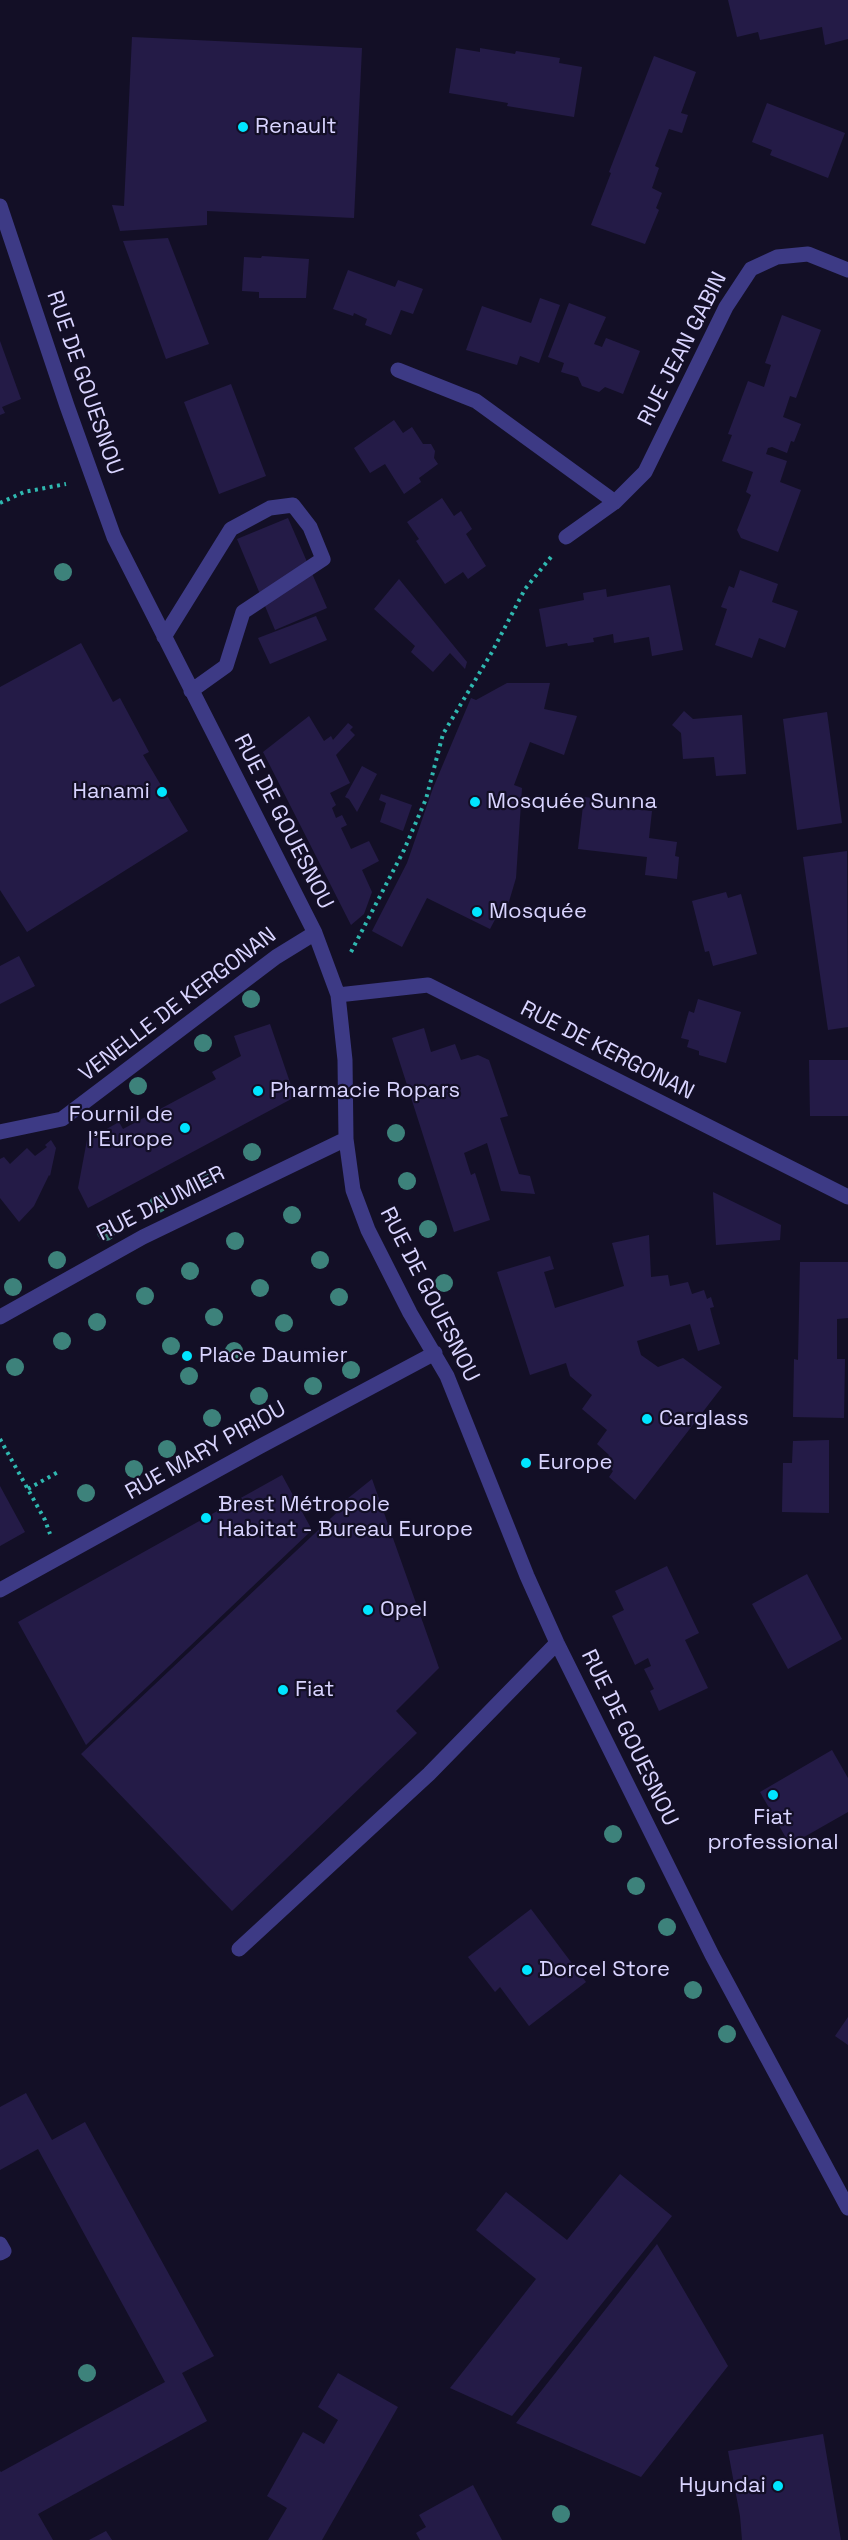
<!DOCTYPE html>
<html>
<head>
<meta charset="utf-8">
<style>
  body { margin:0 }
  canvas { display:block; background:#130f26 }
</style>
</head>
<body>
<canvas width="848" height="2540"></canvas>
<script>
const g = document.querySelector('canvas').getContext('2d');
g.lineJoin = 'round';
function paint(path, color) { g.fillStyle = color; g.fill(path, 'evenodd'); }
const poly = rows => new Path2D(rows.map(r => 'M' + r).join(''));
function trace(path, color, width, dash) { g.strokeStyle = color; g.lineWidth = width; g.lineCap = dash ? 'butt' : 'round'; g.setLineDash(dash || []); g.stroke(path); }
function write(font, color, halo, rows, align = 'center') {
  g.font = font + ' "Space Grotesk",sans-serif'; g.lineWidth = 4.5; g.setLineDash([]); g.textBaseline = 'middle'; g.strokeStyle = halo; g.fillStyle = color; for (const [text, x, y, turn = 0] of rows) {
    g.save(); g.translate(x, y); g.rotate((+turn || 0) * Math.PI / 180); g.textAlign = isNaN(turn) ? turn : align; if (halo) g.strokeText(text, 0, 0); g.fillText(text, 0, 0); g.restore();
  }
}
paint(poly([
  [728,0,848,0,848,39,825,45,822,27,760,40,758,32,737,37],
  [132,37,362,48,354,218,207,211,207,225,120,231,112,205,124,206],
  [456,48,480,52,480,48,515,54,516,51,560,58,559,63,582,67,574,117,507,106,508,103,449,93],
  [654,56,696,72,681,113,688,115,682,133,669,129,655,166,659,168,652,188,662,193,656,208,659,210,645,244,591,225,611,173,609,172],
  [767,103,845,133,828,178,770,155,772,150,752,142],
  [168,238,209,344,166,359,123,241],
  [262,256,309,259,306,298,259,298,259,292,242,291,244,257,261,258],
  [348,270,395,287,398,280,423,289,413,314,401,310,391,335,365,325,367,319,354,313,353,316,333,309],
  [540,298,560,305,539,363,520,356,517,365,466,350,482,306,531,323],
  [569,303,606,317,594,344,602,347,606,338,640,351,623,394,605,387,599,392,582,386,578,377,561,372,564,363,548,357],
  [782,315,821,330,796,398,790,396,783,417,801,424,794,442,791,441,787,453,772,447,768,448,766,454,787,461,780,482,801,490,778,552,741,538,737,530,751,495,746,492,753,472,722,461,732,435,728,434,748,381,764,387,771,365,765,363],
  [0,341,21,399,2,407,5,413,0,415],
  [231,384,266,476,219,494,184,402],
  [394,420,403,433,412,427,423,444,431,444,435,451,434,458,438,464,419,478,421,482,404,494,385,464,370,473,354,448],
  [442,498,454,516,461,511,472,529,466,534,486,566,468,579,463,572,445,584,416,541,419,539,407,522],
  [288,518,327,608,275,630,237,539],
  [740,570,778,584,772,602,798,611,785,648,759,638,752,658,715,645,727,609,721,607,729,586,734,588],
  [399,579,467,662,465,669,450,653,433,672,411,652,415,646,374,609],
  [670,585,683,650,652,656,649,637,614,643,613,634,593,638,594,642,568,646,567,643,546,647,539,609,584,600,583,593,606,589,607,597],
  [316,616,327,640,270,664,258,638],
  [81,643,113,702,120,698,149,752,143,755,188,831,27,932,0,890,0,687],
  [507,683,550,683,544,709,577,716,564,755,530,742,514,785,522,788,516,878,505,915,499,912,490,929,427,898,402,947,372,931,407,863,433,788,471,698,476,700],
  [684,711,693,719,742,715,746,774,716,776,714,757,683,759,681,733,672,725],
  [827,712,842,823,797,830,783,719],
  [309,716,324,741,331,736,333,740,348,723,353,727,350,730,355,735,336,755,350,783,330,793,336,805,332,808,336,818,342,815,347,825,341,828,351,849,369,841,379,861,362,870,372,892,364,914,351,925,263,752],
  [362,766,377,774,357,812,349,799,345,797],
  [381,794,412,805,403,831,380,822,386,803,379,800],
  [584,797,622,801,622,808,652,811,649,838,677,842,675,856,679,857,677,879,645,875,647,857,578,849],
  [847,851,848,1027,828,1030,803,857],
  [726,892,728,898,741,894,757,954,713,966,709,951,705,952,692,901],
  [19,956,35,986,0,1004,0,966],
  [698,999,741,1012,726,1063,699,1055,699,1051,687,1047,689,1040,681,1038,689,1011,694,1013],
  [270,1024,295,1097,88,1208,78,1188,87,1140,119,1122,123,1129,216,1079,212,1072,241,1056,234,1036],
  [424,1028,431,1052,455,1044,461,1060,478,1055,489,1060,508,1116,500,1118,519,1174,530,1176,535,1194,501,1191,487,1143,464,1153,471,1175,475,1173,490,1220,454,1232,392,1038],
  [809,1060,848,1060,848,1116,810,1116],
  [51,1140,56,1148,50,1176,49,1175,34,1206,19,1222,0,1198,0,1159,4,1157,10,1164,27,1148,35,1156,47,1147,45,1145],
  [713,1192,781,1225,780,1240,716,1245],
  [649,1235,651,1277,668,1275,670,1286,688,1282,692,1294,704,1290,707,1299,711,1297,714,1307,710,1308,712,1316,720,1344,698,1351,690,1324,637,1341,641,1355,658,1367,683,1358,722,1387,635,1500,609,1477,613,1471,604,1462,609,1455,597,1444,607,1430,582,1409,592,1395,570,1376,566,1363,530,1375,497,1272,550,1256,554,1269,544,1272,555,1308,624,1286,612,1243],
  [800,1262,848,1262,848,1318,837,1319,837,1359,845,1359,844,1418,793,1417,794,1359,798,1360],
  [829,1440,829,1513,782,1512,783,1463,792,1463,793,1441],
  [282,1475,312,1530,86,1745,18,1622],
  [372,1479,439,1668,396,1711,417,1733,232,1911,81,1754,348,1502,347,1499],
  [0,1486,25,1532,0,1546],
  [667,1566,699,1633,685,1640,708,1688,659,1711,650,1691,654,1689,644,1669,651,1666,648,1658,635,1665,612,1616,624,1610,615,1591],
  [807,1574,842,1639,788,1669,752,1604],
  [832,1750,848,1778,848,1812,790,1845,760,1792],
  [531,1909,586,1982,529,2026,500,1987,495,1992,468,1957],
  [848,2017,848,2045,835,2036],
  [26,2093,52,2140,85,2122,214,2356,182,2373,207,2421,38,2514,53,2540,0,2540,0,2471,1,2472,165,2382,38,2149,0,2170,0,2107],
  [620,2174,672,2216,512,2416,450,2388,536,2279,476,2230,506,2192,567,2240],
  [657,2244,728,2366,641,2477,516,2423],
  [338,2373,398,2407,322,2540,268,2540,287,2508,267,2496,303,2432,324,2444,338,2420,318,2407],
  [823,2434,841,2540,742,2540,740,2516,728,2451],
  [473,2485,502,2540,420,2540,416,2533,426,2527,419,2515],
  [106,2531,112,2540,89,2540]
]), '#241b47');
trace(poly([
  [0,503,24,492,66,484],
  [351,952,404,850,426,799,443,734,492,652,525,589,551,557],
  [0,1439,45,1520,50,1534],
  [28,1489,58,1472]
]), '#2fb8b0', 4, [3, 4.5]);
trace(poly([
  [0,206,67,406,114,537,315,933,338,995,345,1060,346,1139,353,1190,368,1230,410,1313,447,1376,527,1576,557,1643,712,1955,848,2208],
  [398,370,476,401,615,502],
  [566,537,615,502,645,472,726,307,751,269,777,257,808,254,848,270],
  [164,637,231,529,270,508,293,505,310,527,323,559,243,612,226,666,191,691],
  [338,995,428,985,848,1197],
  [0,1132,62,1119,276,957,315,933],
  [0,1317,143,1237,346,1139],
  [0,1590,259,1447,435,1353],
  [239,1949,429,1774,557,1643],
  [0,2244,4,2251,0,2253]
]), '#3d3a85', 15);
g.fillStyle = '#3d827b';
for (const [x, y] of [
  [63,572],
  [251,999],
  [203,1043],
  [138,1086],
  [396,1133],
  [252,1152],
  [203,1181],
  [407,1181],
  [158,1204],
  [292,1215],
  [428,1229],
  [106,1232],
  [235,1241],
  [57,1260],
  [320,1260],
  [190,1271],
  [444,1283],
  [13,1287],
  [260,1288],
  [145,1296],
  [339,1297],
  [214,1317],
  [97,1322],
  [284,1323],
  [62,1341],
  [171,1346],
  [234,1351],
  [15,1367],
  [351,1370],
  [189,1376],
  [313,1386],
  [259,1396],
  [212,1418],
  [167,1449],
  [134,1469],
  [86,1493],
  [613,1834],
  [636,1886],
  [667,1927],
  [693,1990],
  [727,2034],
  [87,2373],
  [561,2514]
]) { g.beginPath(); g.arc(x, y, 9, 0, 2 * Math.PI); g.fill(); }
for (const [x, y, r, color] of [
  [243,127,6,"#00e5ff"],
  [162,792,6,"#00e5ff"],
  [475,802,6,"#00e5ff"],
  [477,912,6,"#00e5ff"],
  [258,1091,6,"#00e5ff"],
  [185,1128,6,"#00e5ff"],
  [187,1356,6,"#00e5ff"],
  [647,1419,6,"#00e5ff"],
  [526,1463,6,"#00e5ff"],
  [206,1518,6,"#00e5ff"],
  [368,1610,6,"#00e5ff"],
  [283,1690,6,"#00e5ff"],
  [773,1795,6,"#00e5ff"],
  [527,1970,6,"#00e5ff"],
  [778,2486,6,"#00e5ff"]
]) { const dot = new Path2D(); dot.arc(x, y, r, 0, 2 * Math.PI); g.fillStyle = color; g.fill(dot); trace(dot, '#130f26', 2); }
write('22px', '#d9d4ff', '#130f26', [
  ["Renault",255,127],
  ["Hanami",150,792,"right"],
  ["Mosquée Sunna",487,802],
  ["Mosquée",489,912],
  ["Pharmacie Ropars",270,1091],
  ["Fournil de",173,1115,"right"],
  ["l’Europe",173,1140,"right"],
  ["Place Daumier",199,1356],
  ["Carglass",659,1419],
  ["Europe",538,1463],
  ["Brest Métropole",218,1505],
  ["Habitat - Bureau Europe",218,1530],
  ["Opel",380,1610],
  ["Fiat",295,1690],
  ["Fiat",773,1818,"center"],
  ["professional",773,1843,"center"],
  ["Dorcel Store",539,1970],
  ["Hyundai",766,2486,"right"]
], 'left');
write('22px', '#d9d4ff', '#130f26', [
  ["RUE JEAN GABIN",683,349,-63],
  ["RUE DE GOUESNOU",84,383,71],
  ["RUE DE GOUESNOU",283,822,63],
  ["VENELLE DE KERGONAN",178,1005,-37],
  ["RUE DE KERGONAN",607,1051,27],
  ["RUE DAUMIER",161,1204,-27],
  ["RUE DE GOUESNOU",429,1295,63],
  ["RUE MARY PIRIOU",206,1451,-29],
  ["RUE DE GOUESNOU",629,1738,64]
]);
</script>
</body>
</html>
